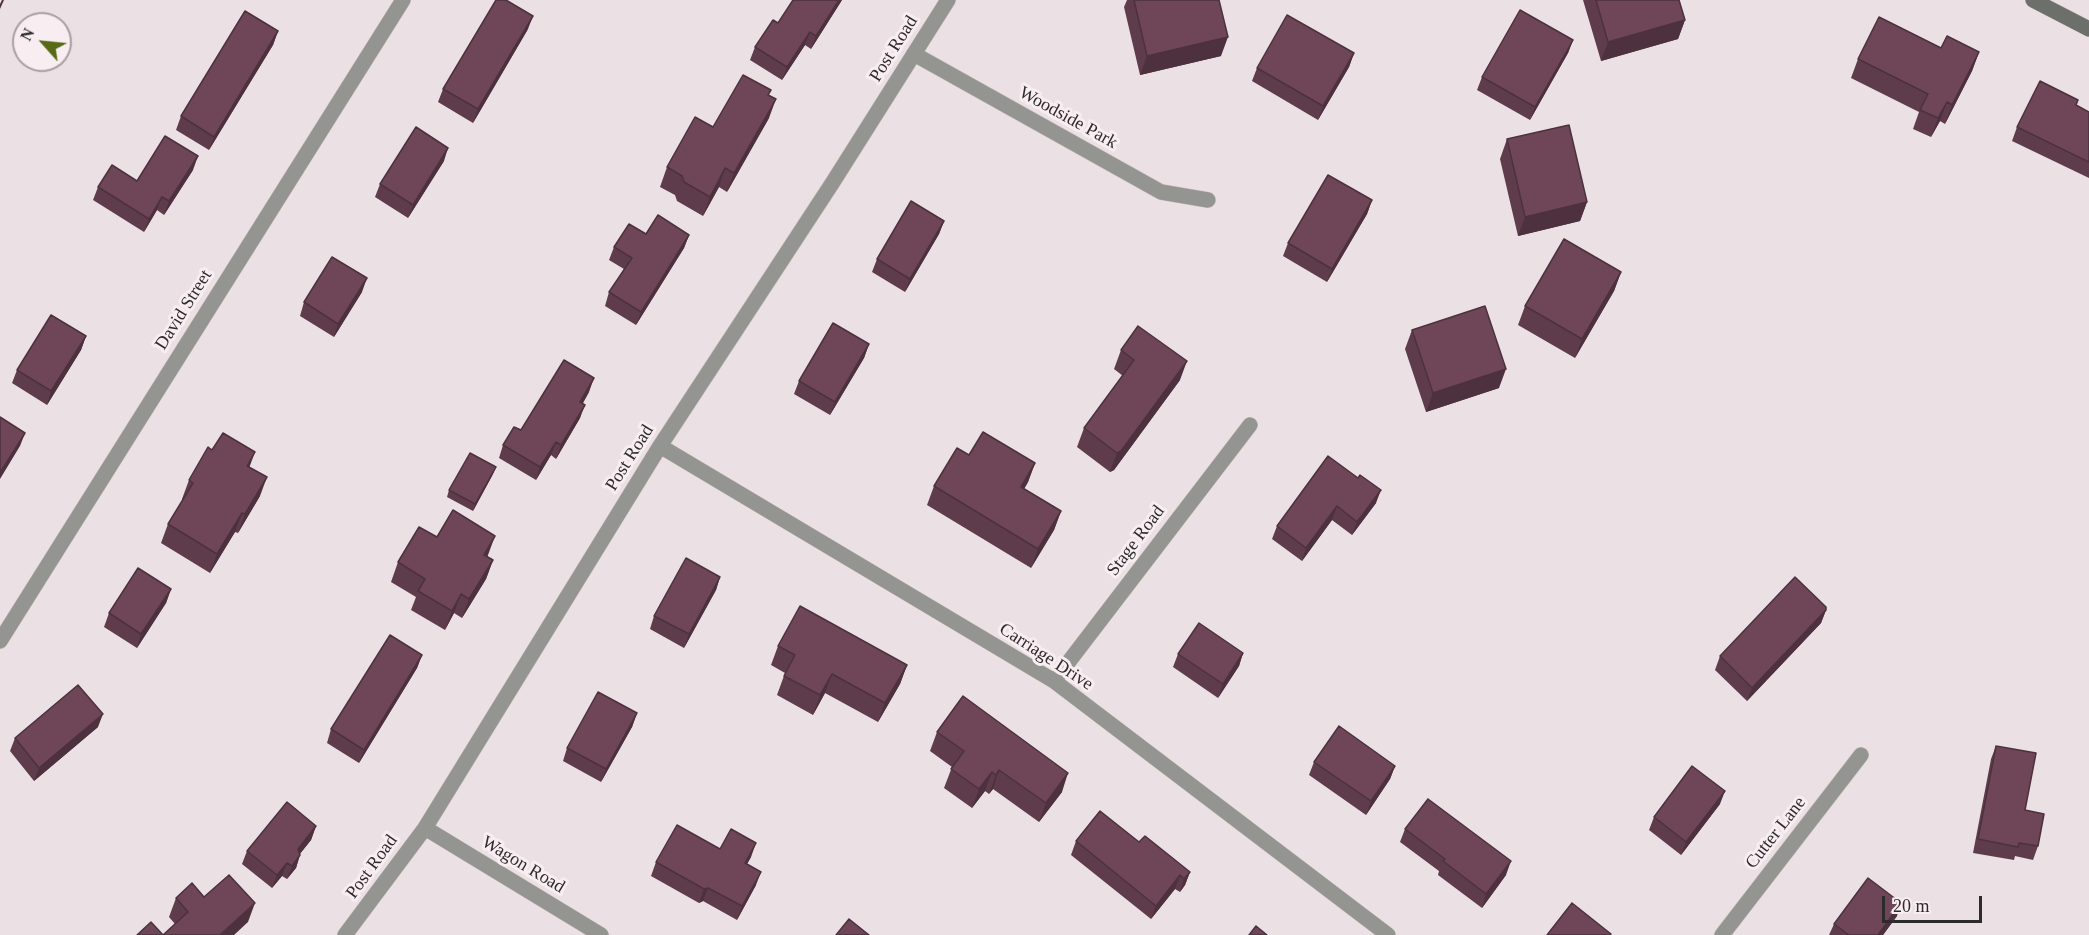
<!DOCTYPE html>
<html>
<head>
<meta charset="utf-8">
<style>
  body { margin:0 }
  #map { position:relative; width:2089px; height:935px; overflow:hidden; background:#ebe1e4; font-family:Georgia,serif }
  canvas { display:block }
  .north { position:absolute; left:12px; top:12px; width:60px; height:60px; box-sizing:border-box; background:#f8eef2; border:2px solid #a7a0a3; border-radius:50%; rotate:297deg; font-size:16px; font-weight:700; line-height:24px; text-align:center; color:#2e2b2c }
  .north::after { content:''; display:block; margin:auto; width:21px; height:27px; background:#566a17; clip-path:polygon(50% 0,100% 100%,50% 72%,0 100%) }
  .scale { position:absolute; left:1882px; top:896px; width:100px; height:27px; box-sizing:border-box; border:3px solid #2e2b2c; border-top:0; padding-left:8px; font-size:18px; line-height:21px; white-space:nowrap; color:#2e2b2c; -webkit-text-stroke:4px #f8eef2; paint-order:stroke }
</style>
</head>
<body>
<div id="map">
<canvas width="2089" height="935"></canvas>
<div class="north">N</div>
<div class="scale">20 m</div>
</div>
<script>
const g = document.querySelector('canvas').getContext('2d');
g.lineJoin = 'round';
const poly = rows => new Path2D(rows.map(r => 'M' + r).join(''));
function trace(path, color, width, dash) { g.strokeStyle = color; g.lineWidth = width; g.lineCap = dash ? 'butt' : 'round'; g.setLineDash(dash || []); g.stroke(path); }
function paint(path, color) { g.fillStyle = color; g.fill(path, 'evenodd'); }
function write(font, color, halo, rows, align = 'center') {
  g.font = font + ' Georgia,serif'; g.lineWidth = 6; g.setLineDash([]); g.textBaseline = 'middle'; g.strokeStyle = halo; g.fillStyle = color; for (const [text, x, y, turn = 0] of rows) {
    g.save(); g.translate(x, y); g.rotate((+turn || 0) * Math.PI / 180); g.textAlign = isNaN(turn) ? turn : align; if (halo) g.strokeText(text, 0, 0); g.fillText(text, 0, 0); g.restore();
  }
}
const service = poly([
  [914,54,1161,192,1208,200]
]);
const minor = poly([
  [660,446,1054,681,1388,935],
  [0,641,403,0],
  [1054,681,1250,425],
  [425,828,601,935],
  [345,935,425,828,660,446,833,182,948,0],
  [1722,935,1861,755]
]);
const secondary = poly([
  [2033,0,2089,29]
]);
trace(service, '#c5bdbf', 16);
trace(minor, '#c5bdbf', 16);
trace(secondary, '#c5bdbf', 16);
trace(service, '#949591', 15);
trace(minor, '#949591', 15);
trace(secondary, '#6d6f6a', 15);
paint(poly([
  [842,0,811,49,805,45,782,80,750,60,755,47,778,23],
  [1127,0,1219,0,1221,56,1140,75,1124,7],
  [1583,0,1679,0,1685,20,1678,39,1601,61],
  [528,29,473,123,438,102,443,89],
  [278,31,273,45,209,150,176,130,181,116],
  [1573,40,1568,53,1530,120,1477,90,1482,77],
  [1941,48,1979,52,1972,71,1945,124,1940,121,1931,137,1913,129,1919,112,1851,78,1858,59],
  [1354,53,1349,67,1318,120,1252,81,1257,68],
  [769,95,769,118,727,192,719,187,703,216,677,201,675,195,660,187,667,167,713,127],
  [2078,100,2076,105,2089,112,2089,178,2012,141,2017,127],
  [1507,139,1587,202,1580,221,1518,236,1500,159],
  [444,161,408,218,375,197,380,184],
  [193,170,164,215,157,210,144,232,93,200,98,187,137,181],
  [1372,200,1367,214,1327,282,1283,256,1288,243],
  [944,221,939,234,905,292,872,272,877,259],
  [646,234,689,235,684,248,636,325,605,306,609,292,624,269,609,260,614,247],
  [1621,272,1614,291,1575,358,1518,325,1525,306],
  [362,292,334,337,300,316,304,302],
  [1412,330,1499,388,1426,412,1405,349],
  [86,336,81,350,47,405,12,383,17,370],
  [869,344,864,358,830,415,794,394,799,381],
  [1121,350,1180,380,1114,470,1110,472,1077,447,1084,428,1123,376,1114,369],
  [589,392,583,403,580,418,556,459,551,455,536,480,499,458,503,445,521,430],
  [212,450,250,467,260,496,238,533,235,532,210,573,161,543,168,524,183,500,182,499,189,480],
  [969,455,1035,463,1028,482,1024,489,1061,511,1054,530,1031,568,927,505,934,486],
  [1328,456,1376,503,1352,535,1332,520,1302,561,1272,539,1277,526],
  [493,474,473,511,447,497,449,490],
  [437,537,488,555,487,556,493,560,486,579,462,618,454,613,445,630,411,610,416,597,391,582,398,562],
  [720,577,716,590,684,648,650,629,654,616],
  [171,589,166,603,137,648,104,627,109,613],
  [1826,610,1821,623,1747,701,1715,670,1720,656],
  [778,646,907,665,900,684,878,722,825,693,813,715,777,695,785,673,771,665],
  [1243,653,1239,666,1218,698,1173,667,1178,654],
  [422,655,417,668,359,763,327,743,331,729],
  [637,713,632,727,601,782,563,761,567,748],
  [98,727,34,781,10,751,15,738],
  [937,732,1062,792,1039,822,993,789,989,794,985,791,972,808,944,788,952,767,930,751],
  [1996,746,2025,810,2038,846,2033,860,2015,856,2014,860,1973,853,1991,759],
  [1314,762,1395,766,1390,779,1366,815,1309,775],
  [1720,804,1681,855,1649,830,1654,817],
  [316,826,311,840,300,854,296,868,287,879,282,876,272,888,242,864,247,851],
  [1405,829,1506,875,1482,908,1438,875,1439,871,1400,842],
  [1076,841,1139,842,1190,872,1185,885,1180,892,1175,889,1151,919,1071,855],
  [720,849,751,857,747,864,756,885,737,920,703,901,699,903,651,876,656,862],
  [204,897,248,922,163,935,175,924,169,917,176,898],
  [1897,916,1883,935,1829,935,1834,924]
]), '#5f3c4c');
paint(poly([
  [2,0,4,0,0,9,0,4],
  [839,0,842,0,811,49,816,36],
  [533,16,528,29,473,123,478,109],
  [1685,20,1678,39,1601,61,1608,42],
  [278,31,273,45,209,150,214,137],
  [810,32,805,45,782,80,787,67],
  [1228,37,1221,56,1140,75,1147,56],
  [1573,40,1568,53,1530,120,1535,107],
  [1979,52,1972,71,1945,124,1952,105],
  [1354,53,1349,67,1318,120,1323,106],
  [776,99,769,118,727,192,734,173],
  [1947,102,1940,121,1931,137,1938,118],
  [448,148,444,161,408,218,413,205],
  [198,156,193,170,164,215,169,201],
  [725,168,719,187,703,216,710,197],
  [162,197,157,210,144,232,149,219],
  [1372,200,1367,214,1327,282,1332,269],
  [1587,202,1580,221,1518,236,1525,217],
  [944,221,939,234,905,292,910,279],
  [689,235,684,248,636,325,641,312],
  [1621,272,1614,291,1575,358,1582,339],
  [367,278,362,292,334,337,338,324],
  [86,336,81,350,47,405,51,391],
  [869,344,864,358,830,415,835,402],
  [1187,361,1180,380,1114,470,1110,472,1117,453],
  [1506,369,1499,388,1426,412,1433,393],
  [594,378,589,392,576,415,580,402],
  [585,405,580,418,556,459,561,445],
  [25,433,20,446,0,479,0,473],
  [556,442,551,455,536,480,540,467],
  [255,452,248,471,247,466],
  [1035,463,1028,482,1014,506,1021,487],
  [496,467,493,474,473,511,475,504],
  [267,477,260,496,238,533,245,514],
  [1381,490,1376,503,1352,535,1357,522],
  [1337,506,1332,520,1302,561,1306,548],
  [1061,511,1054,530,1031,568,1038,549],
  [242,513,235,532,210,573,217,554],
  [495,536,488,555,477,574,484,555],
  [493,560,486,579,462,618,469,599],
  [720,577,716,590,684,648,689,634],
  [171,589,166,603,137,648,141,634],
  [461,594,454,613,445,630,452,611],
  [1826,610,1821,623,1747,701,1752,688],
  [1243,653,1239,666,1218,698,1223,684],
  [422,655,417,668,359,763,364,750],
  [907,665,900,684,878,722,885,703],
  [832,674,825,693,813,715,820,695],
  [637,713,632,727,601,782,606,769],
  [103,714,98,727,34,781,39,768],
  [1395,766,1390,779,1366,815,1371,801],
  [999,770,993,789,989,794,996,775],
  [992,772,985,791,972,808,979,789],
  [1068,773,1062,792,1039,822,1046,803],
  [1725,791,1720,804,1681,855,1686,842],
  [316,826,311,840,293,862,298,849],
  [756,843,751,857,740,876,745,863],
  [300,855,296,868,287,879,292,866],
  [1511,861,1506,875,1482,908,1486,894],
  [287,863,282,876,272,888,277,875],
  [761,872,756,885,737,920,742,906],
  [1190,872,1185,885,1180,892,1184,879],
  [1180,875,1175,889,1151,919,1156,906],
  [708,888,703,901,699,903,704,889],
  [255,903,248,922,234,935,220,935],
  [1901,903,1897,916,1883,935,1878,935]
]), '#4d313e');
const building = poly([
  [496,0,506,0,533,16,478,109,443,89,496,0],
  [793,0,839,0,816,36,810,32,787,67,755,47,773,20,778,23,793,0],
  [1134,0,1219,0,1228,37,1147,56,1134,0],
  [1596,0,1679,0,1685,20,1608,42,1596,0],
  [1520,10,1573,40,1535,107,1482,77,1520,10],
  [245,11,278,31,214,137,181,116,245,11],
  [1287,15,1354,53,1323,106,1257,68,1287,15],
  [1879,17,1941,48,1947,36,1979,52,1952,105,1947,102,1938,118,1920,110,1928,94,1858,59,1879,17],
  [743,75,771,90,768,95,776,99,734,173,725,168,710,197,684,182,682,176,667,167,695,117,713,127,743,75],
  [2040,81,2078,100,2076,105,2089,112,2089,162,2017,127,2040,81],
  [1569,125,1587,202,1525,217,1507,139,1569,125],
  [416,127,448,148,413,205,380,184,416,127],
  [165,136,198,156,169,201,162,197,149,219,98,187,112,165,137,181,165,136],
  [1328,175,1372,200,1332,269,1288,243,1328,175],
  [911,201,944,221,910,279,877,259,911,201],
  [658,215,689,235,641,312,609,292,632,258,614,247,629,224,646,234,658,215],
  [1564,239,1621,272,1582,339,1525,306,1564,239],
  [332,257,367,278,338,324,304,302,332,257],
  [1485,306,1506,369,1433,393,1412,330,1485,306],
  [51,315,86,336,51,391,17,370,51,315],
  [833,323,869,344,835,402,799,381,833,323],
  [1138,326,1187,361,1121,451,1117,453,1084,428,1134,360,1121,350,1138,326],
  [564,360,594,378,580,402,585,405,561,445,556,442,540,467,503,445,514,427,521,430,564,360],
  [0,417,25,433,0,473,0,417],
  [983,432,1035,463,1021,487,1061,511,1038,549,934,486,957,448,969,455,983,432],
  [223,433,255,452,247,466,267,477,245,514,242,513,217,554,168,524,193,483,189,480,208,447,212,450,223,433],
  [470,453,496,467,475,504,449,490,470,453],
  [1328,456,1358,478,1360,475,1381,490,1357,522,1337,506,1306,548,1277,526,1328,456],
  [453,510,495,536,484,555,493,560,469,599,461,594,452,611,418,591,425,579,398,562,419,527,437,537,453,510],
  [686,558,720,577,689,634,654,616,686,558],
  [138,568,171,589,141,634,109,613,138,568],
  [1795,577,1826,607,1826,610,1752,688,1720,656,1795,577],
  [800,606,907,665,885,703,832,674,820,695,784,676,795,655,778,646,800,606],
  [1199,623,1243,653,1223,684,1178,654,1199,623],
  [390,635,422,655,364,750,331,729,390,635],
  [78,685,103,714,39,768,15,738,78,685],
  [598,692,637,713,606,769,567,748,598,692],
  [963,696,1068,773,1046,803,999,770,996,775,992,772,979,789,951,769,964,751,937,732,963,696],
  [1339,726,1395,766,1371,801,1314,762,1339,726],
  [1996,746,2036,753,2025,810,2044,814,2038,846,2019,843,2018,847,1978,839,1996,746],
  [1692,766,1725,791,1686,842,1654,817,1692,766],
  [1428,799,1511,861,1486,894,1443,861,1445,859,1405,829,1428,799],
  [287,802,316,826,298,849,300,855,292,866,287,863,277,875,247,851,287,802],
  [1100,811,1139,842,1145,836,1190,872,1184,879,1180,875,1156,906,1076,841,1100,811],
  [677,825,720,849,731,829,756,843,745,863,761,872,742,906,708,888,704,889,656,862,677,825],
  [229,875,255,903,220,935,137,935,151,922,163,935,188,912,176,898,192,883,204,897,229,875],
  [1868,878,1901,903,1878,935,1849,935,1834,924,1868,878],
  [1572,903,1611,934,1610,935,1547,935,1572,903],
  [849,919,869,935,836,935,849,919],
  [1256,926,1267,935,1249,935,1256,926]
]);
paint(building, '#6e4658');
trace(building, '#4d313e', 1.5);
write('18px', '#2e2b2c', '#f8eef2', [
  ["Post Road",894,49,-58],
  ["Woodside Park",1068,118,29],
  ["David Street",184,310,-58],
  ["Post Road",630,458,-58],
  ["Stage Road",1136,541,-53],
  ["Carriage Drive",1046,657,33],
  ["Cutter Lane",1776,833,-52],
  ["Wagon Road",523,865,31],
  ["Post Road",372,867,-54]
]);
</script>
</body>
</html>
